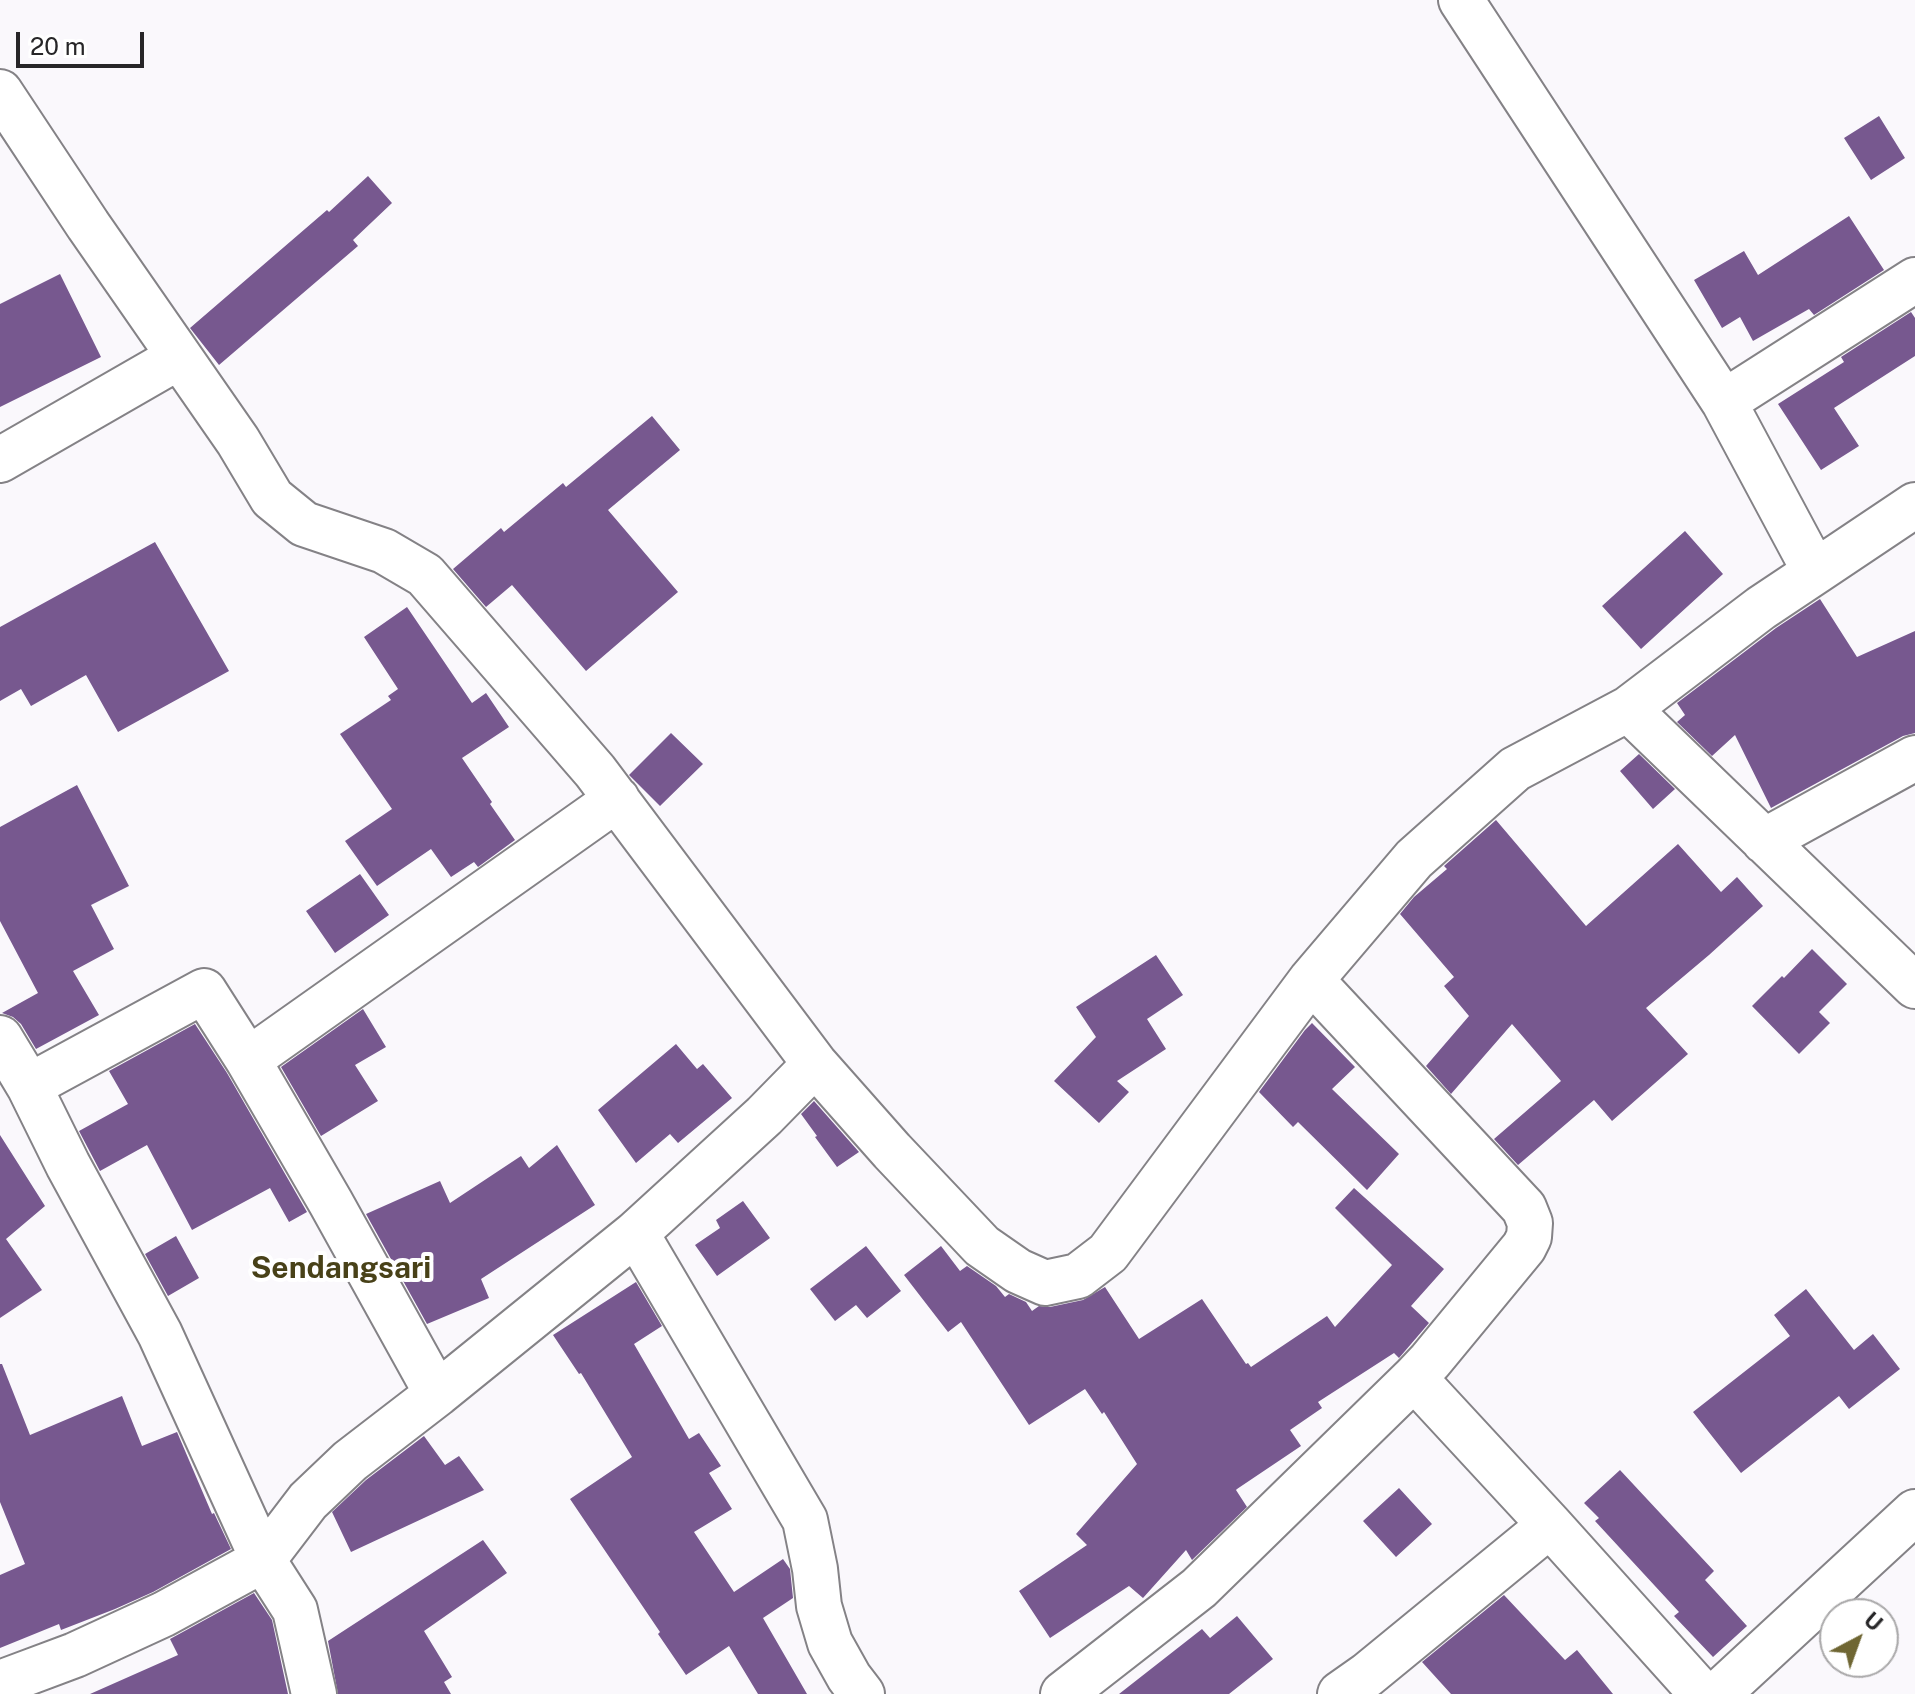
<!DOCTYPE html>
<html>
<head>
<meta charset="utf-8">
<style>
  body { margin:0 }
  #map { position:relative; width:1915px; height:1694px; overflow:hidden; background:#faf8fc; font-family:"Public Sans",sans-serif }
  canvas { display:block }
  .north { position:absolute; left:1819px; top:1598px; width:80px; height:80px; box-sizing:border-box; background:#fff; border:2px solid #a9a8a9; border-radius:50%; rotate:41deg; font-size:22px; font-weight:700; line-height:32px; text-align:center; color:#272628 }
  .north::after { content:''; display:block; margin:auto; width:28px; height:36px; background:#6f6633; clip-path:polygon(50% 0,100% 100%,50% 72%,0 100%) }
  .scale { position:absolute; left:16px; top:32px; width:128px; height:36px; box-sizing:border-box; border:4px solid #272628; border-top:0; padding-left:10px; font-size:24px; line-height:28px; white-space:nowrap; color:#272628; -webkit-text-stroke:6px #fff; paint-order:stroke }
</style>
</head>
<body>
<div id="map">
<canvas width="1915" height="1694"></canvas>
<div class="north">U</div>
<div class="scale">20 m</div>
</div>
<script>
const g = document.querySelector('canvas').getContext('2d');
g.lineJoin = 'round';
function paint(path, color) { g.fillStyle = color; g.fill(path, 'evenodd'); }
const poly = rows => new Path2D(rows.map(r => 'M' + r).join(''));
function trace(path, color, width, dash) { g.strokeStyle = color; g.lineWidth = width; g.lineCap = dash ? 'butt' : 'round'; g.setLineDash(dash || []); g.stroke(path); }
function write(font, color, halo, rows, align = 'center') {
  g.font = font + ' "Public Sans",sans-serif'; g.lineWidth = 8; g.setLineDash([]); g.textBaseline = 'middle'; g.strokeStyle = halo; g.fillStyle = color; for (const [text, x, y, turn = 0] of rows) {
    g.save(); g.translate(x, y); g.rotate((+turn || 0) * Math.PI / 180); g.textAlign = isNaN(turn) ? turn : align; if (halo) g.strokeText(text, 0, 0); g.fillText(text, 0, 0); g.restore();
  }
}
paint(poly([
  [1879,116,1905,158,1871,180,1844,138],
  [368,176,392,203,353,240,358,246,219,365,190,328,327,210,329,212],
  [1849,216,1884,270,1814,315,1809,309,1753,341,1740,317,1722,328,1694,280,1744,251,1758,275],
  [60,274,101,357,0,407,0,304],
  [1911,312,1915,318,1915,356,1834,408,1859,446,1821,470,1778,404,1844,362,1841,357],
  [652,416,680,450,608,510,678,592,586,671,512,585,486,607,453,569,501,528,504,532,563,483,566,487],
  [1685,531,1723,574,1641,649,1602,606],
  [155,542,229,671,118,732,86,675,31,706,21,689,0,701,0,627],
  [1820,599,1857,657,1915,631,1915,733,1903,736,1771,808,1735,735,1712,756,1677,722,1685,715,1677,703,1776,628],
  [407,607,472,703,486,693,509,727,462,758,492,802,490,804,515,840,478,867,474,862,451,877,431,849,377,886,345,841,392,809,340,734,391,700,388,696,398,689,364,637],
  [671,733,703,764,660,806,629,775],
  [1639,754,1675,789,1653,809,1620,771],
  [77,785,129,886,91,905,114,949,73,971,99,1015,36,1049,21,1024,13,1017,2,1013,38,993,0,921,0,827],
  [1496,820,1586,926,1678,844,1721,892,1737,877,1763,906,1709,955,1646,1008,1688,1054,1612,1121,1594,1100,1518,1165,1494,1139,1561,1081,1512,1024,1451,1094,1426,1066,1469,1016,1444,986,1454,977,1400,914,1414,897,1447,869,1444,866],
  [360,874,389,915,335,953,306,911],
  [1812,949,1847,984,1819,1012,1830,1023,1799,1054,1752,1006,1782,976,1784,978],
  [1156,955,1183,995,1147,1019,1166,1049,1117,1081,1129,1092,1099,1123,1054,1081,1096,1037,1076,1007],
  [363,1009,386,1047,355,1065,378,1101,321,1136,281,1067],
  [1312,1023,1355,1067,1332,1089,1399,1154,1367,1190,1298,1122,1293,1127,1259,1092,1305,1030],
  [195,1024,227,1073,307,1212,289,1222,270,1188,192,1230,147,1145,100,1171,79,1131,128,1104,109,1071],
  [676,1044,697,1069,703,1064,732,1098,678,1143,670,1134,636,1163,598,1110],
  [814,1101,859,1152,837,1167,815,1137,817,1136,801,1114],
  [0,1135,45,1206,6,1239,42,1290,0,1318],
  [557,1145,595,1205,481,1279,489,1298,427,1324,366,1214,440,1181,450,1203,521,1156,529,1168],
  [1354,1188,1444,1269,1411,1306,1429,1323,1399,1358,1394,1353,1318,1402,1322,1408,1290,1430,1301,1446,1237,1489,1236,1490,1247,1507,1192,1560,1186,1550,1143,1598,1129,1586,1050,1638,1019,1591,1087,1545,1076,1534,1137,1464,1104,1412,1102,1414,1085,1389,1029,1425,961,1322,948,1332,904,1275,941,1246,960,1271,967,1266,996,1286,1005,1297,1009,1294,1026,1302,1032,1311,1039,1306,1050,1307,1083,1300,1105,1287,1139,1339,1202,1299,1246,1364,1248,1363,1251,1367,1327,1316,1335,1327,1392,1265,1335,1208],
  [743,1201,770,1238,717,1276,695,1245,720,1228,716,1220],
  [176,1236,199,1278,168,1296,145,1254],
  [866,1246,901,1291,867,1318,856,1305,835,1321,810,1289],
  [636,1282,662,1326,634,1344,689,1439,699,1433,721,1466,709,1473,732,1509,694,1532,734,1592,783,1559,790,1569,793,1598,763,1618,807,1694,758,1694,729,1646,686,1675,658,1634,660,1632,570,1499,632,1457,581,1373,579,1374,553,1335],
  [1806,1289,1854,1350,1873,1334,1900,1369,1849,1409,1839,1396,1741,1473,1693,1412,1790,1336,1774,1315],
  [0,1364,2,1364,30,1435,122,1396,142,1446,177,1432,212,1514,214,1513,231,1549,153,1592,115,1609,61,1630,59,1624,0,1648,0,1575,25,1564,0,1502],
  [424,1436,445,1465,459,1456,484,1490,351,1552,332,1512,366,1480],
  [1620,1470,1714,1571,1705,1580,1747,1626,1713,1657,1674,1616,1679,1612,1595,1521,1599,1518,1584,1503],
  [1399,1488,1432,1524,1396,1557,1363,1521],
  [483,1540,507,1573,424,1631,452,1677,444,1682,451,1694,338,1694,328,1641],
  [254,1593,272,1620,288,1694,90,1694,178,1655,170,1639],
  [1504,1595,1565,1660,1577,1650,1613,1694,1451,1694,1422,1662],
  [1237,1616,1273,1659,1229,1694,1119,1694,1202,1629,1210,1638]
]), '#77588f');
const minor = poly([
  [0,92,88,225,238,441,272,498,304,524,384,551,425,575,595,771,815,1064,892,1151,982,1246,1018,1271,1045,1283,1078,1276,1108,1253,1311,980,1414,859,1515,769,1628,709,1761,608,1815,572,1724,402,1461,0],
  [1724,402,1915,280],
  [0,460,179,357],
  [1815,572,1915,505],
  [1628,709,1915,986],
  [1764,841,1915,758],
  [1311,980,1524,1208,1530,1223,1529,1237,1524,1247,1430,1361,1414,1378,1550,1525],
  [0,1038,29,1086,68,1165,160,1334,263,1560,295,1610,314,1694],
  [248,1060,617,799],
  [29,1086,204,991,248,1060,331,1203,437,1394],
  [636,1233,805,1520,815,1569,819,1606,830,1643,849,1677,862,1694],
  [0,1683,75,1655,164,1614,263,1560,308,1501,350,1461,437,1394,636,1233,764,1116,815,1064],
  [1063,1694,1199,1588,1414,1378],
  [1340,1694,1367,1675,1550,1525,1702,1694],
  [1718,1694,1915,1512]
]);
trace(minor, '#848286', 48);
trace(minor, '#fff', 44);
write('bold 30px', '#484118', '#fff', [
  ["Sendangsari",341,1269]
]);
</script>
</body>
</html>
